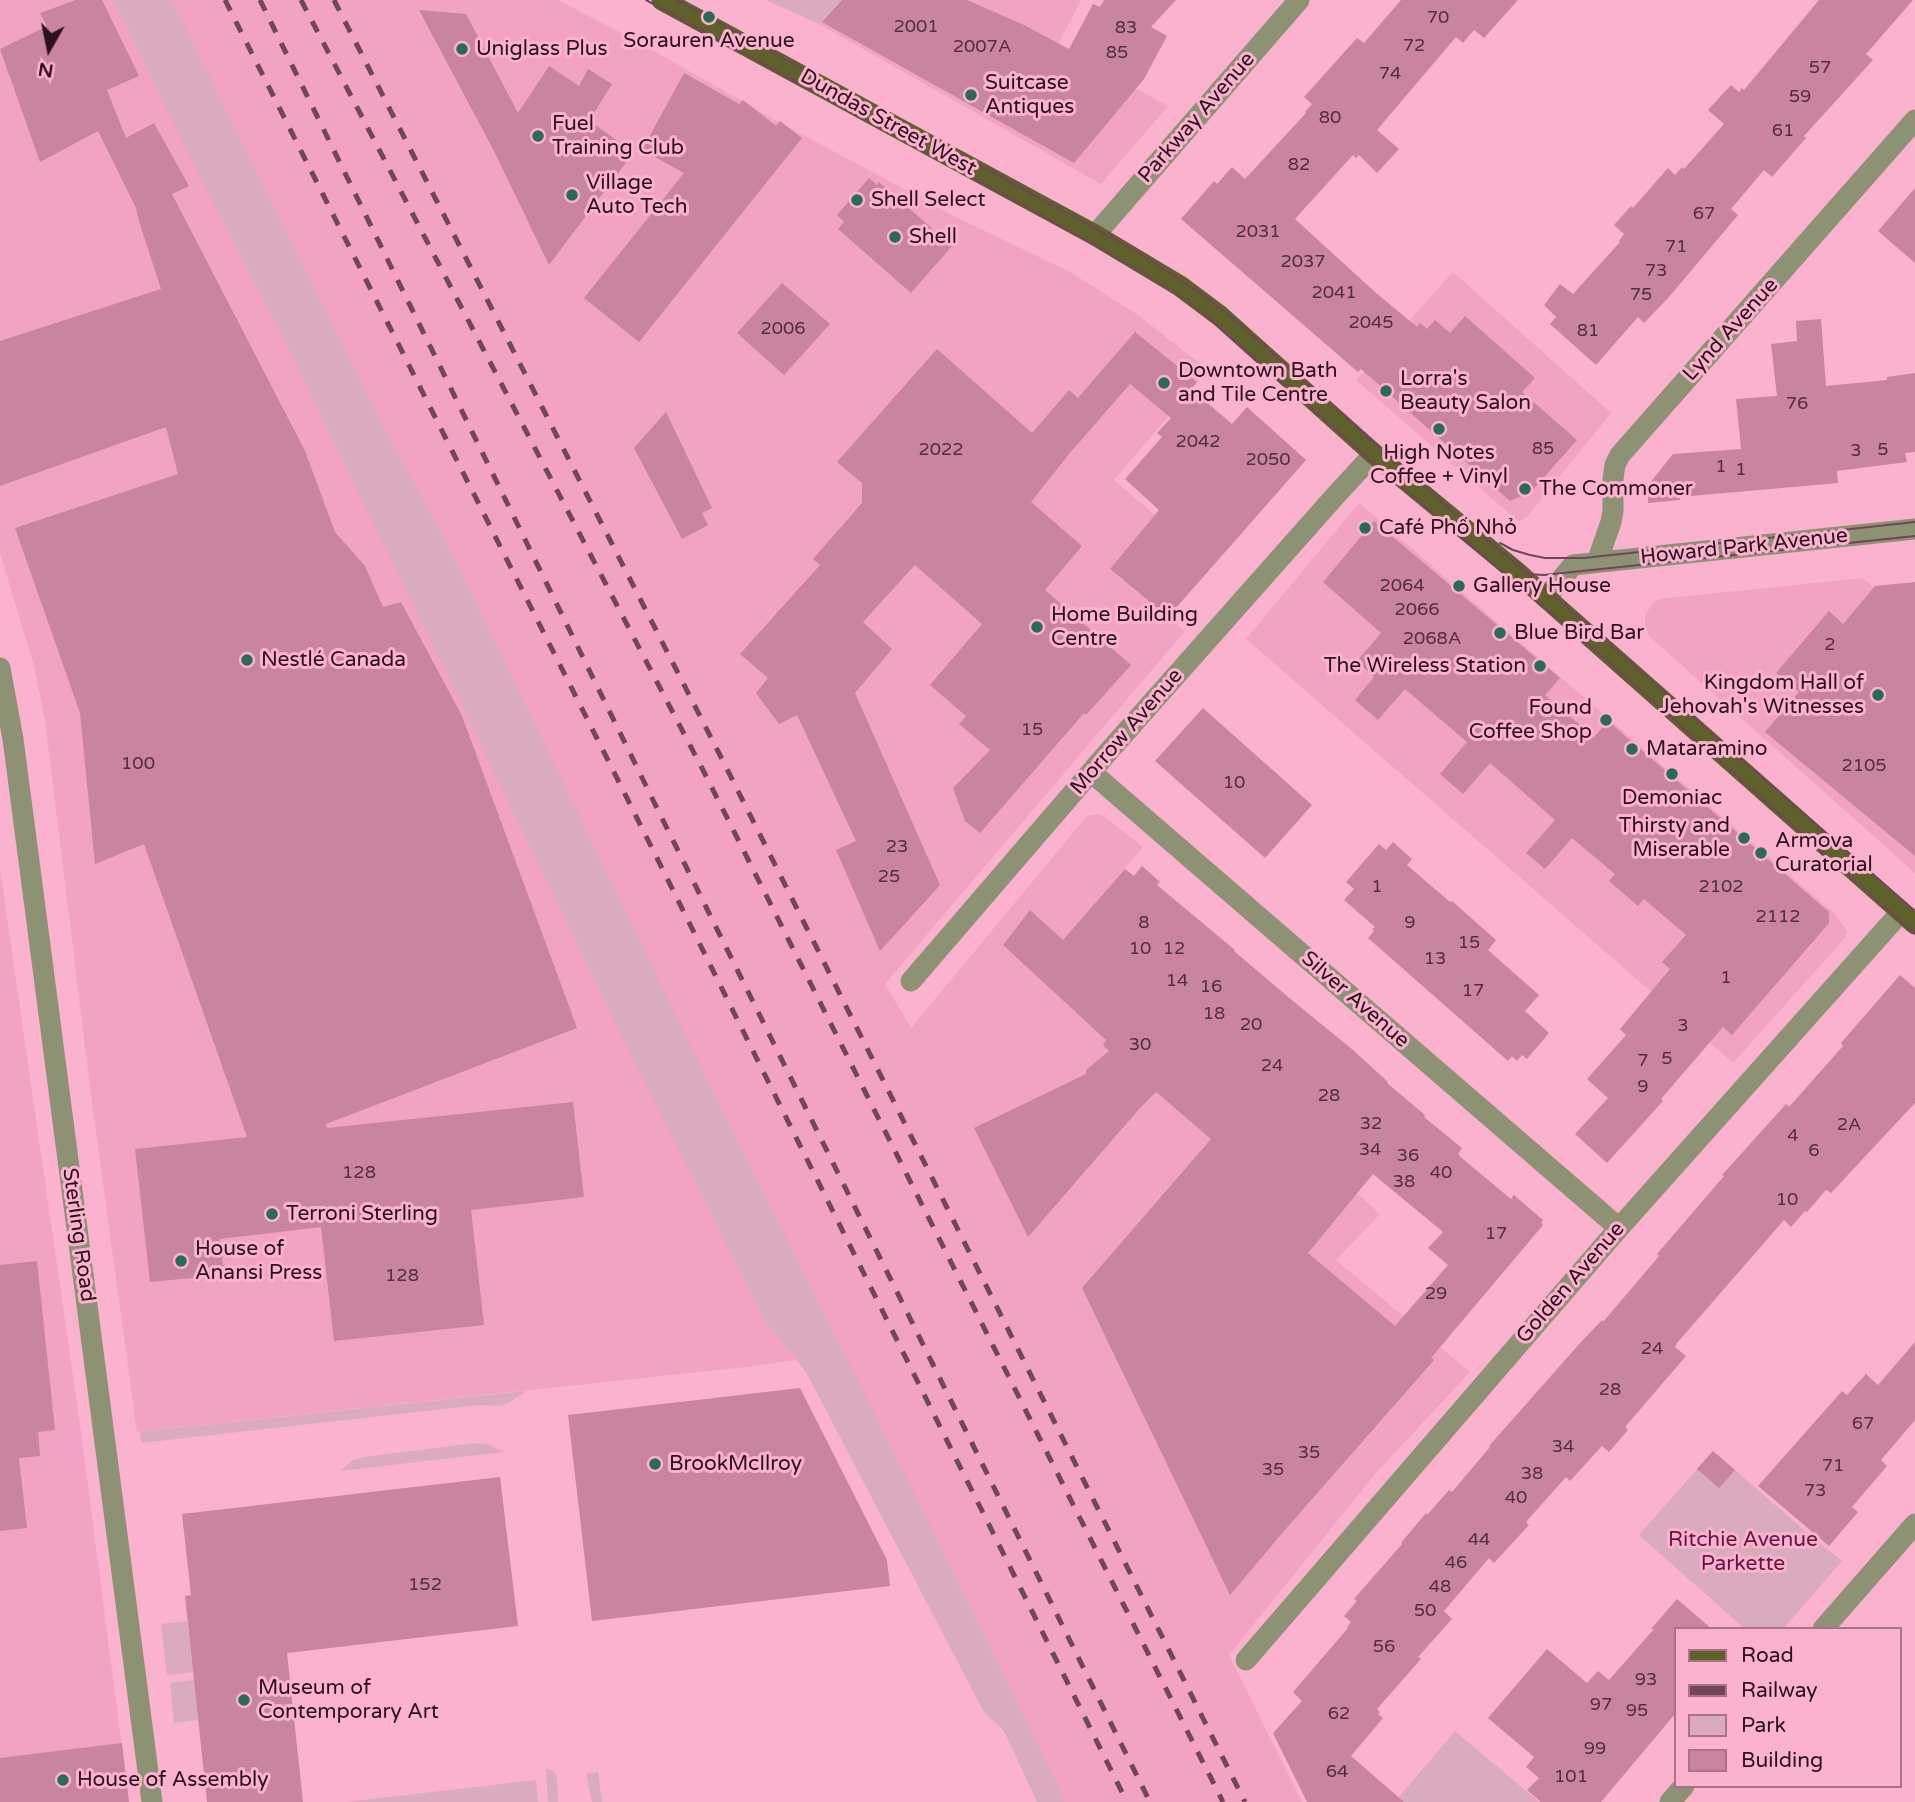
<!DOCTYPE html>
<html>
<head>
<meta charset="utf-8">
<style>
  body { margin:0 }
  #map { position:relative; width:1915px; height:1802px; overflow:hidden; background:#fbb2cf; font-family:"Varela Round",sans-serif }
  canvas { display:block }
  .legend { position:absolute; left:1674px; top:1627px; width:228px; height:161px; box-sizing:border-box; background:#fbb2cf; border:2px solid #a87288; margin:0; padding:9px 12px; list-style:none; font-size:21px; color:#2b111d }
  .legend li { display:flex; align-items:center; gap:14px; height:35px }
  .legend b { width:35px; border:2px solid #a87288 }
  .north { position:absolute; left:14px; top:14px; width:70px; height:70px; -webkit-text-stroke:5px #fbb2cf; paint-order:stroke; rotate:189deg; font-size:19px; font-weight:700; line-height:28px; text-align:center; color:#2b111d }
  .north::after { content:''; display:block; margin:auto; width:24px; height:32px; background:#2b111d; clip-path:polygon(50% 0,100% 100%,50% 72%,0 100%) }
</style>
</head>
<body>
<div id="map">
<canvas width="1915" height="1802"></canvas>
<ul class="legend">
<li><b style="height:9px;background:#5e622a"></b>Road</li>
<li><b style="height:9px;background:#704658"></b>Railway</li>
<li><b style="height:19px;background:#d9abbc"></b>Park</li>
<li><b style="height:19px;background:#c984a0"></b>Building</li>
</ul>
<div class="north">N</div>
</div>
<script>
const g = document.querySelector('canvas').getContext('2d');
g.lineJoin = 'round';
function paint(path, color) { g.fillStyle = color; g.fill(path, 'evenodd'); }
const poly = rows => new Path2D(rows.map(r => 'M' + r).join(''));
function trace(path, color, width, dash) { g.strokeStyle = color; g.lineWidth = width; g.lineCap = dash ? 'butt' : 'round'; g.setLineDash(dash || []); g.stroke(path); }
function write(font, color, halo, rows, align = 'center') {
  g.font = font + ' "Varela Round",sans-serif'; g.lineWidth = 6; g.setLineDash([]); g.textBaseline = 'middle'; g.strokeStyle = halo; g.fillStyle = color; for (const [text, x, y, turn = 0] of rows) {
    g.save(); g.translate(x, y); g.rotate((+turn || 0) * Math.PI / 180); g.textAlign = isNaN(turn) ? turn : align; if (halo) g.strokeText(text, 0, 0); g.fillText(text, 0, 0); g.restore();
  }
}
paint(poly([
  [0,0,113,0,199,175,286,343,648,1089,764,1319,796,1360,746,1367,137,1432,91,1096,45,720,34,666,0,553],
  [172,0,558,0,640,43,775,120,956,217,1070,272,1138,315,1208,370,1114,480,1155,515,1110,570,1185,631,885,984,911,1028,1087,816,1099,814,1105,817,1143,847,1069,934,1380,1214,1336,1260,1470,1372,1375,1474,1229,1655,1302,1802,1066,1802,927,1518,716,1097,452,553,386,431],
  [842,0,1081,0,1057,46,1168,106,1101,184,819,24],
  [1453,272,1611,413,1527,517,1519,522,1356,380],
  [1359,503,1835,914,1847,932,1845,938,1733,1063,1246,639],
  [1863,578,1915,624,1915,873,1649,636,1645,625,1645,616,1652,604,1659,599],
  [0,868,82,1439,129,1802,0,1802]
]), '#f2a2c3');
paint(poly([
  [113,0,172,0,386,431,452,553,716,1097,927,1518,1066,1802,1037,1802,1004,1731,984,1712,806,1372,764,1319,639,1071,286,343,199,175],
  [766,0,842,0,819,24],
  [526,1391,507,1404,502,1406,479,1405,141,1443,140,1432],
  [475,1443,487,1444,504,1452,340,1471,353,1460,364,1457],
  [1713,1451,1819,1543,1842,1561,1783,1629,1745,1629,1639,1535],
  [187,1621,193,1672,167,1675,161,1624],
  [194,1680,198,1720,174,1723,170,1683],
  [1455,1731,1539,1802,1395,1802],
  [546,1768,554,1772,557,1777,558,1802,548,1802],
  [598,1772,602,1802,592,1802,586,1774],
  [536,1780,538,1802,345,1802]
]), '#d9abbc');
paint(poly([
  [76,0,102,0,139,76,107,90,126,138,154,123,189,186,172,194,305,451,335,532,365,566,383,607,401,602,462,716,577,1028,326,1124,327,1128,573,1102,584,1197,471,1210,484,1325,334,1341,321,1227,220,1239,224,1275,150,1282,135,1149,247,1137,144,844,95,864,80,713,15,528,178,474,166,427,0,486,0,341,161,289,138,218,136,208,98,131,40,162,0,49,47,26,40,13],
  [842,0,967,0,1024,25,1069,49,1093,4,1100,7,1104,0,1176,0,1151,27,1167,36,1144,79,1074,163,822,22],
  [1401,0,1518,0,1484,38,1474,30,1463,43,1456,37,1377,130,1399,149,1377,173,1359,155,1356,158,1353,155,1295,219,1375,292,1417,327,1420,323,1427,329,1435,320,1450,333,1465,316,1535,378,1522,392,1577,440,1531,492,1510,501,1361,369,1358,372,1181,219,1214,181,1217,184,1232,167,1245,179,1306,113,1305,112,1312,104,1304,97,1357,38,1364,43],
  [1819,0,1913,0,1866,54,1873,60,1804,136,1806,138,1772,177,1764,170,1731,209,1738,215,1669,297,1644,323,1638,317,1596,365,1550,324,1556,317,1544,305,1560,284,1573,294,1620,242,1619,241,1624,234,1614,225,1631,206,1633,208,1668,168,1675,175,1682,167,1684,169,1724,124,1708,110,1731,85,1739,92,1742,88,1744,90],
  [419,10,466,14,518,113,549,66,579,86,588,69,612,84,589,121,634,152,549,265,494,151],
  [684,73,739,104,743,100,776,126,780,121,802,138,639,342,584,298,684,173,642,150],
  [869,178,877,185,879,182,952,246,911,293,838,229,844,222,837,215],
  [1915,188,1915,263,1878,231],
  [782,283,830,324,784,375,737,333],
  [1821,319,1826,386,1887,380,1887,377,1915,373,1915,452,1905,453,1907,462,1837,471,1838,483,1680,497,1680,500,1648,503,1649,484,1673,454,1741,449,1736,399,1777,396,1771,344,1797,341,1796,321],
  [1135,332,1197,382,1191,389,1232,424,1247,407,1306,460,1168,617,1110,569,1159,510,1125,479,1162,437,1157,433,1171,418,1130,384,1069,454,1031,502,1082,546,1045,590,1131,665,1086,715,1084,713,980,833,965,821,953,788,990,750,959,724,966,716,930,685,982,624,915,565,863,622,892,649,855,693,940,885,880,951,836,850,856,841,797,715,779,724,756,693,768,678,740,654,820,565,813,559,862,503,862,483,837,462,937,349,1032,433,1069,390,1078,398],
  [666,412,712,508,702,513,708,525,682,539,634,448],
  [1374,521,1560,678,1545,695,1594,737,1608,721,1829,912,1829,923,1732,1035,1723,1027,1661,1099,1663,1101,1607,1163,1575,1134,1608,1098,1587,1079,1626,1035,1620,1029,1670,969,1662,962,1686,935,1644,899,1638,906,1609,881,1615,874,1572,838,1545,869,1526,853,1555,820,1490,763,1463,794,1440,774,1467,742,1405,689,1378,720,1355,700,1374,677,1357,661,1381,633,1323,582],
  [1915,582,1915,856,1765,732,1799,692,1776,673,1829,611,1843,624,1875,586],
  [1203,708,1312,805,1265,858,1155,761],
  [1393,842,1412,859,1407,865,1450,902,1452,901,1496,940,1488,950,1539,995,1525,1011,1549,1033,1527,1059,1522,1055,1517,1061,1512,1056,1508,1061,1368,938,1374,931,1372,929,1375,927,1344,900,1354,889,1346,882,1379,844,1386,850],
  [1142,866,1160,882,1157,885,1235,950,1234,951,1287,996,1353,1050,1388,1082,1387,1083,1425,1115,1424,1117,1462,1148,1458,1154,1464,1160,1511,1199,1514,1195,1543,1220,1541,1223,1543,1225,1431,1358,1434,1360,1284,1531,1230,1595,1082,1288,1211,1139,1156,1092,1140,1108,1028,1237,974,1128,1086,1074,1086,1070,1109,1051,1103,1045,1106,1040,1003,945,1030,910,1063,940,1125,869,1134,876],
  [1373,1174,1443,1232,1428,1248,1448,1265,1395,1326,1308,1253],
  [1900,975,1915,988,1915,1103,1831,1193,1826,1190,1807,1212,1805,1211,1791,1227,1784,1220,1677,1343,1675,1347,1686,1356,1625,1427,1628,1430,1609,1452,1602,1446,1570,1481,1566,1477,1526,1522,1529,1525,1494,1563,1489,1558,1444,1611,1452,1619,1418,1657,1421,1659,1377,1709,1380,1712,1378,1714,1383,1718,1351,1756,1404,1802,1307,1802,1273,1733,1302,1701,1293,1692,1348,1628,1347,1627,1351,1622,1344,1616,1357,1601,1354,1599,1402,1544,1401,1543,1426,1513,1427,1515,1449,1490,1452,1492,1490,1447,1489,1446,1581,1342,1602,1320,1603,1322,1659,1256,1657,1254,1724,1176,1722,1175,1786,1104,1789,1107,1843,1046,1841,1043],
  [37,1261,55,1430,38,1432,40,1456,19,1458,27,1528,0,1531,0,1265],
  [1915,1342,1915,1420,1881,1460,1887,1466,1852,1507,1858,1512,1829,1546,1758,1486,1842,1391,1847,1395,1866,1374,1878,1385],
  [800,1388,887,1560,890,1586,592,1621,568,1415],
  [1713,1451,1735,1470,1719,1488,1697,1469],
  [500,1477,518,1626,287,1653,303,1802,207,1802,185,1596,191,1595,182,1514],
  [1677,1599,1712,1629,1675,1629,1675,1714,1601,1802,1541,1802,1527,1790,1539,1778,1526,1767,1534,1757,1488,1718,1547,1649,1587,1683,1598,1671,1609,1680,1654,1629,1651,1629],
  [122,1743,129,1802,0,1802,0,1758]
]), '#c984a0');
trace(poly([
  [1095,235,1299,0],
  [1597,562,1611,522,1613,511,1613,479,1615,465,1620,455,1915,120],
  [1546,598,1573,565,1915,529],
  [0,668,13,739,152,1802],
  [1091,772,1619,1228],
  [911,981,1109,751,1336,495,1374,454],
  [1823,1629,1915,1524],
  [1246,1660,1619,1228,1901,912],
  [1670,1802,1684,1786]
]), '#8e9275', 21);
trace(poly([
  [662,0,1095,235,1180,286,1220,316,1374,454,1518,573,1915,924]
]), '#5e622a', 21);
trace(poly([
  [646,0,1074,233,1165,286,1201,311,1369,459,1604,658,1915,934],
  [677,0,1136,251,1207,298,1243,327,1330,404,1464,521,1550,592,1915,911],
  [1500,543,1513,550,1530,555,1545,558,1584,558,1915,522],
  [1526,574,1544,575,1915,536]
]), '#704658', 2);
trace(poly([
  [225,0,632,808,1127,1802],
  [260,0,653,800,1150,1802],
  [301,0,705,774,1223,1802],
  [334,0,725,765,1245,1802]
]), '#704658', 5, [12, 12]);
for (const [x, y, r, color] of [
  [709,17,7,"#296a59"],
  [462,49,7,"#296a59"],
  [971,95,7,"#296a59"],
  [538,136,7,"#296a59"],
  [572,195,7,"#296a59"],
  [857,200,7,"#296a59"],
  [895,237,7,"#296a59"],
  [1164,383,7,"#296a59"],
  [1386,391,7,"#296a59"],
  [1439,429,7,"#296a59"],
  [1525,489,7,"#296a59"],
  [1365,528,7,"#296a59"],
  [1459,586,7,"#296a59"],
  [1037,627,7,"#296a59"],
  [1500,633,7,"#296a59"],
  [247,660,7,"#296a59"],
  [1540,666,7,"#296a59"],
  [1878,695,7,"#296a59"],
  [1606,720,7,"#296a59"],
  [1632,749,7,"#296a59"],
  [1672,774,7,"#296a59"],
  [1744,838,7,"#296a59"],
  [1761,853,7,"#296a59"],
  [272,1214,7,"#296a59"],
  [181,1261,7,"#296a59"],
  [655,1464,7,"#296a59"],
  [244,1700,7,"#296a59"],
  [63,1780,7,"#296a59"]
]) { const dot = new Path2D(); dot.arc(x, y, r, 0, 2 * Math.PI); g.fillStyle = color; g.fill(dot); trace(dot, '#fbb2cf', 2.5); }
write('18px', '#522e3e', null, [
  ["70",1438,18],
  ["2001",916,27],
  ["83",1126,28],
  ["72",1414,46],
  ["2007A",982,47],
  ["85",1117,53],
  ["57",1820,68],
  ["74",1390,74],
  ["59",1800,97],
  ["80",1330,118],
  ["61",1783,131],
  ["82",1299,165],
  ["67",1704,214],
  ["2031",1258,232],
  ["71",1676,247],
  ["2037",1303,262],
  ["73",1656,271],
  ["2041",1334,293],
  ["75",1641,295],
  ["2045",1371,323],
  ["2006",783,329],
  ["81",1588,331],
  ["76",1797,404],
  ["2042",1198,442],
  ["85",1543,449],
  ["2022",941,450],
  ["5",1883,450],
  ["3",1856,451],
  ["2050",1268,460],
  ["1",1721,467],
  ["1",1741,470],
  ["2064",1402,586],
  ["2066",1417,610],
  ["2068A",1432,639],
  ["2",1830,645],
  ["15",1032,730],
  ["100",138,764],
  ["2105",1864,766],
  ["10",1234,783],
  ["23",897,847],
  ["25",889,877],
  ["1",1377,887],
  ["2102",1721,887],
  ["2112",1778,917],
  ["8",1144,923],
  ["9",1410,923],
  ["15",1469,943],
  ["10",1140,949],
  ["12",1174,949],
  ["13",1435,959],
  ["1",1726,978],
  ["14",1177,981],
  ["16",1211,987],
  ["17",1473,991],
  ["18",1214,1014],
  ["20",1251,1025],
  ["3",1683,1026],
  ["30",1140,1045],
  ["5",1667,1059],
  ["7",1643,1061],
  ["24",1272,1066],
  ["9",1643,1087],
  ["28",1329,1096],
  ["32",1371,1124],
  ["2A",1849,1125],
  ["4",1793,1136],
  ["34",1370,1150],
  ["6",1814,1151],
  ["36",1408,1156],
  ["128",359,1173],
  ["40",1441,1173],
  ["38",1404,1182],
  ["10",1787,1200],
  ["17",1496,1234],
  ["128",402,1276],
  ["29",1436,1294],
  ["24",1652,1349],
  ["28",1610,1390],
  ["67",1863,1424],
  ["34",1563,1447],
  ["35",1309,1453],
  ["71",1833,1466],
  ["35",1273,1470],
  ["38",1532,1474],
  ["73",1815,1491],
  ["40",1516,1498],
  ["44",1479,1540],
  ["46",1456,1563],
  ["152",425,1585],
  ["48",1440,1587],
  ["50",1425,1611],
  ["56",1384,1647],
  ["93",1646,1680],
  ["97",1601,1705],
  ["95",1637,1711],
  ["62",1339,1714],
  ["99",1595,1749],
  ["64",1337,1772],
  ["101",1571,1777]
]);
write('21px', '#2b111d', '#fbb2cf', [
  ["Sorauren Avenue",709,41,"center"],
  ["Uniglass Plus",476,49],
  ["Suitcase",985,83],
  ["Antiques",985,107],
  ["Fuel",552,124],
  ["Training Club",552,148],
  ["Village",586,183],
  ["Auto Tech",586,207],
  ["Shell Select",871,200],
  ["Shell",909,237],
  ["Downtown Bath",1178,371],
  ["and Tile Centre",1178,395],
  ["Lorra's",1400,379],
  ["Beauty Salon",1400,403],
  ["High Notes",1439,453,"center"],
  ["Coffee + Vinyl",1439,477,"center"],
  ["The Commoner",1539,489],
  ["Café Phố Nhỏ",1379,528],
  ["Gallery House",1473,586],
  ["Home Building",1051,615],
  ["Centre",1051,639],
  ["Blue Bird Bar",1514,633],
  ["Nestlé Canada",261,660],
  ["The Wireless Station",1526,666,"right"],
  ["Kingdom Hall of",1864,683,"right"],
  ["Jehovah's Witnesses",1864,707,"right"],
  ["Found",1592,708,"right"],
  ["Coffee Shop",1592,732,"right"],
  ["Mataramino",1646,749],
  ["Demoniac",1672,798,"center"],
  ["Thirsty and",1730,826,"right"],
  ["Miserable",1730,850,"right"],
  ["Armova",1775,841],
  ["Curatorial",1775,865],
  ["Terroni Sterling",286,1214],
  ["House of",195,1249],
  ["Anansi Press",195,1273],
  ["BrookMcIlroy",669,1464],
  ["Museum of",258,1688],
  ["Contemporary Art",258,1712],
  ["House of Assembly",77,1780]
], 'left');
write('21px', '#2b111d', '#fbb2cf', [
  ["Parkway Avenue",1197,118,-49],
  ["Dundas Street West",888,123,29],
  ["Lynd Avenue",1731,330,-48],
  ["Howard Park Avenue",1744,547,-6],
  ["Morrow Avenue",1127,732,-49],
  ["Silver Avenue",1355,1000,41],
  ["Sterling Road",78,1235,82],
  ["Golden Avenue",1571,1283,-49]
]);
write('21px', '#66133f', '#fbb2cf', [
  ["Ritchie Avenue",1743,1540],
  ["Parkette",1743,1564]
]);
</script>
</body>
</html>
